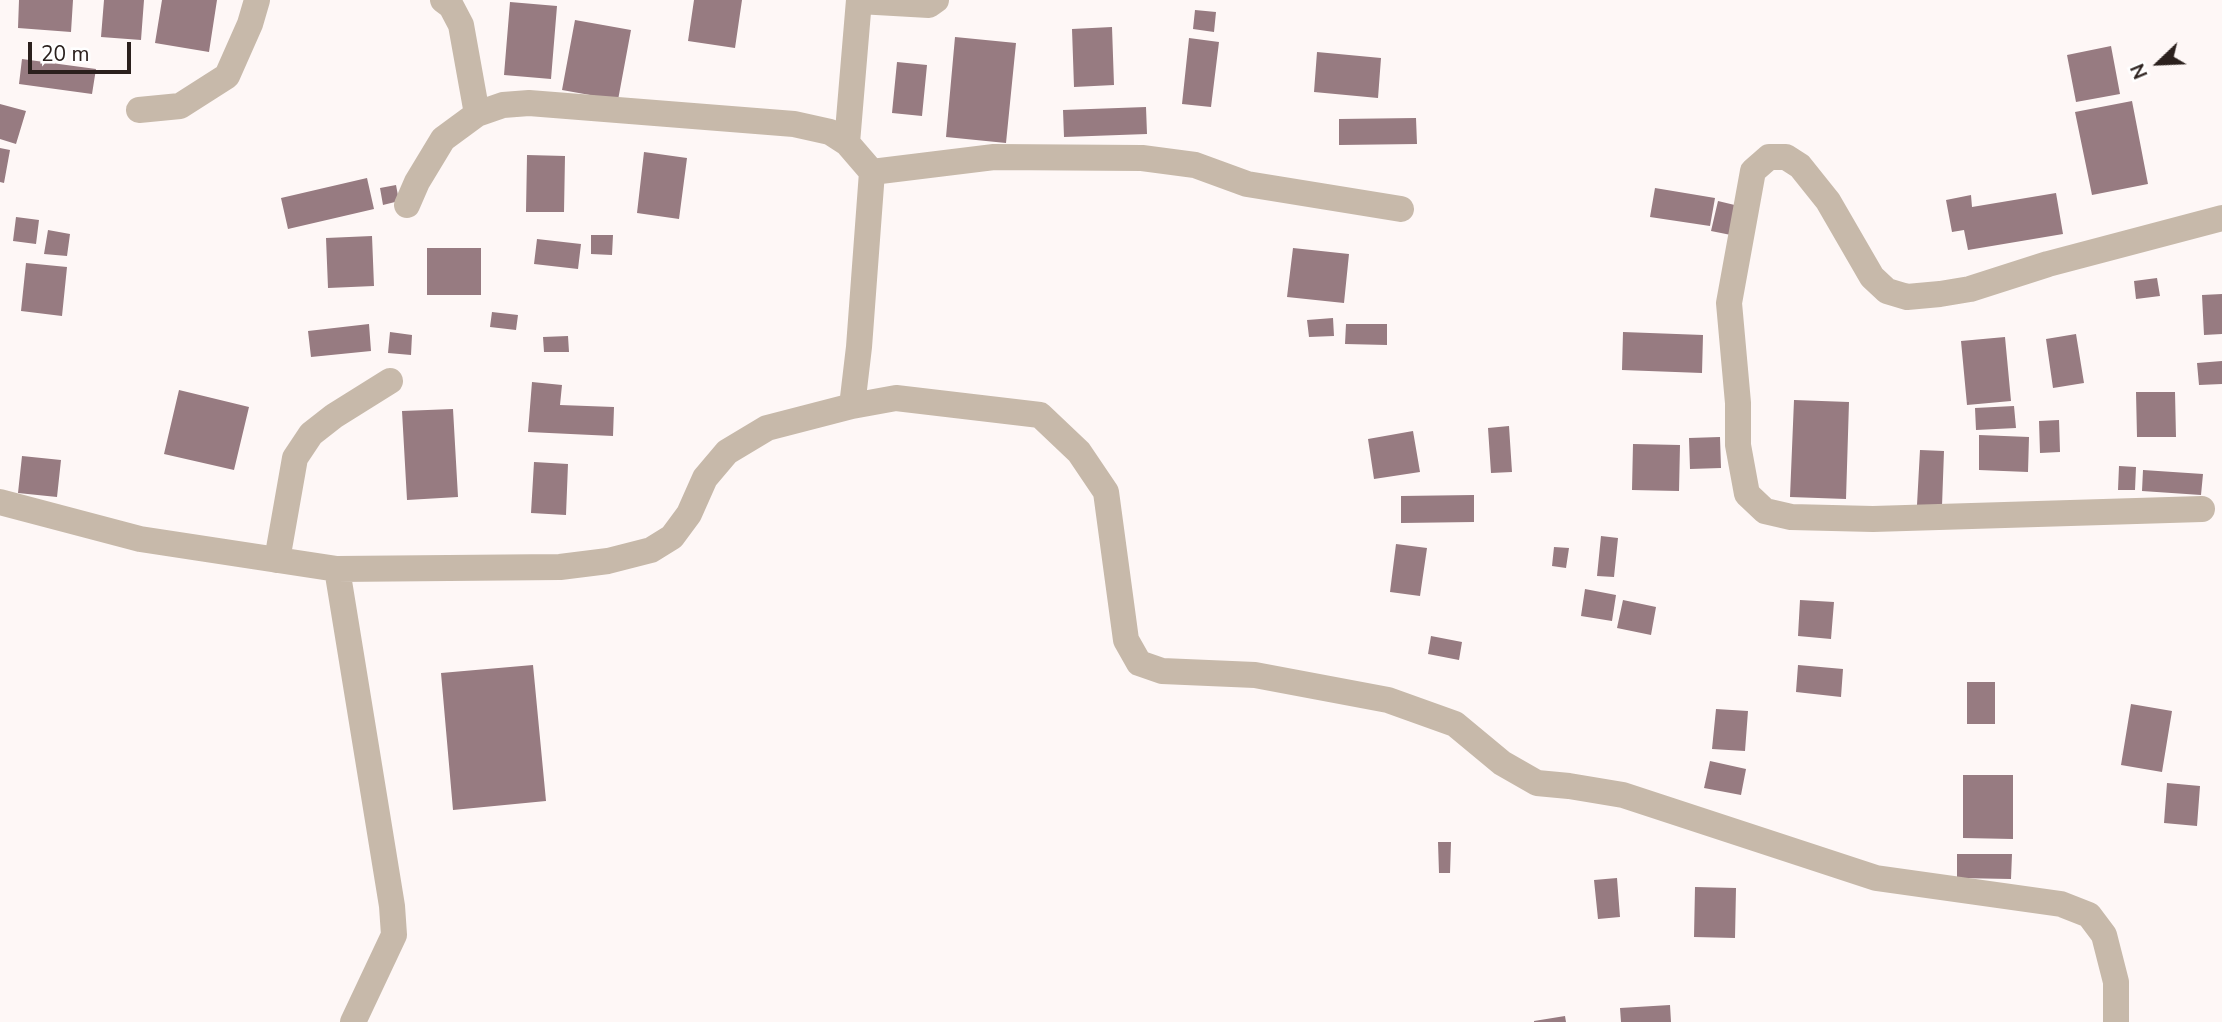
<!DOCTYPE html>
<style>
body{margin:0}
#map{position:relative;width:2222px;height:1022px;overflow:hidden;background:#fef7f6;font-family:"Nunito Sans",sans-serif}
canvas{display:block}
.north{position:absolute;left:2124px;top:28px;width:70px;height:70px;-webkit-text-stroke:5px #fff;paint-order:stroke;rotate:247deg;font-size:19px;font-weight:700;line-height:28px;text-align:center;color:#2b201d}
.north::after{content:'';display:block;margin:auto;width:24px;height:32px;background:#2b201d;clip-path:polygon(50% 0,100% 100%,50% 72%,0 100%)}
.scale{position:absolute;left:28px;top:42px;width:103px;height:32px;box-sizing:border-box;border:4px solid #2b201d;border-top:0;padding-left:9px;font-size:21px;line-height:24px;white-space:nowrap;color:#2b201d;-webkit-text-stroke:5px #fff;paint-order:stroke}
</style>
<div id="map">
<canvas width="2222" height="1022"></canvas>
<div class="north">N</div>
<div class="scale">20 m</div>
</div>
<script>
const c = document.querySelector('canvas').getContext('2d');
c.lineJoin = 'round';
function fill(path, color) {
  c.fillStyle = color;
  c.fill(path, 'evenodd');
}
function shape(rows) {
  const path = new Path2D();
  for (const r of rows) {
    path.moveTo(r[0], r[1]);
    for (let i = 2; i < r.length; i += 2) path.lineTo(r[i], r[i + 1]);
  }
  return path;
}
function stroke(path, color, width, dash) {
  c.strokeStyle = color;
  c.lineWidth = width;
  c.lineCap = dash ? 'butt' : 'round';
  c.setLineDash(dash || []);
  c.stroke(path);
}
fill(shape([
 [19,0,73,0,71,32,18,28],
 [104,0,144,0,141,40,101,37],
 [162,0,217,0,209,52,155,43],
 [694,0,742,0,735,48,688,41],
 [510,2,557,6,551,79,504,75],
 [1195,10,1216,12,1214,32,1193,29],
 [575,20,631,30,618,100,562,90],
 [1112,27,1114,85,1074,87,1072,29],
 [955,37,1016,43,1006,143,946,137],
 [1189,38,1219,42,1211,107,1182,104],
 [2111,46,2120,94,2076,102,2067,55],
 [1317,52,1381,58,1378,98,1314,92],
 [22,59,96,69,92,94,19,84],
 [897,62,927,65,922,116,892,113],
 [2132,101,2148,184,2092,195,2075,112],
 [0,104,26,111,16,144,0,139],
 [1146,107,1147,134,1064,137,1063,110],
 [1416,118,1417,144,1339,145,1339,119],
 [0,148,10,150,4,183,0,182],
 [644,152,687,158,679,219,637,213],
 [527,155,565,156,564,212,526,212],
 [367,178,374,209,288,229,281,198],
 [396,185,399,201,383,205,380,188],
 [1655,188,1715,198,1710,226,1650,217],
 [2056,193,2063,234,1968,250,1964,230,1952,232,1946,200,1971,195,1972,207],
 [1718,201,1743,207,1736,236,1711,231],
 [16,217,39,220,36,244,13,241],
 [48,230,70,234,67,256,44,254],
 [591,235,613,235,612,255,591,254],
 [372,236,374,286,328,288,326,238],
 [537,239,581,244,578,269,534,264],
 [427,248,481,248,481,295,427,295],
 [1293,248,1349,254,1344,303,1287,297],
 [26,263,67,267,62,316,21,311],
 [2157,278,2160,296,2136,299,2134,281],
 [2222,294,2222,334,2204,335,2202,295],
 [492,312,518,315,516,330,490,327],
 [1333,318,1334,336,1309,337,1307,320],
 [369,324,371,351,311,357,308,331],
 [1346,324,1387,324,1387,345,1345,344],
 [390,332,412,335,411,355,388,353],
 [1623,332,1703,335,1702,373,1622,370],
 [2076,334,2084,383,2053,388,2046,339],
 [568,336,569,352,544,352,543,337],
 [2005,337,2011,401,1967,405,1961,341],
 [2222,361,2222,384,2199,385,2197,363],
 [532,382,562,385,560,405,614,407,613,436,528,432],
 [179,390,249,407,234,470,164,454],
 [2136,392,2175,392,2176,437,2137,437],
 [1794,400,1849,402,1846,499,1790,497],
 [2014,406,2016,428,1976,430,1975,408],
 [453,409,458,497,407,500,402,411],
 [2059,420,2060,452,2040,453,2039,421],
 [1509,426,1512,472,1491,473,1488,428],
 [1413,431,1420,472,1374,479,1368,439],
 [1979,435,2029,437,2028,472,1979,470],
 [1720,437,1721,468,1690,469,1689,438],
 [1633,444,1680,445,1679,491,1632,490],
 [1920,450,1944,451,1942,506,1917,505],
 [22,456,61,460,57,497,18,493],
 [534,462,568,464,566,515,531,513],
 [2119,466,2136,467,2135,490,2118,490],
 [2143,470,2203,474,2201,495,2142,491],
 [1474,495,1474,522,1401,523,1401,496],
 [1601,536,1618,538,1614,577,1597,576],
 [1396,544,1427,548,1420,596,1390,592],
 [1554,547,1569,548,1566,568,1552,566],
 [1585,589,1616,595,1612,621,1581,616],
 [1623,600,1656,607,1651,635,1617,628],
 [1800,600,1834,602,1831,639,1798,636],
 [1431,636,1462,642,1459,660,1428,654],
 [533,665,546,801,453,810,441,673],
 [1798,665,1843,669,1841,697,1796,692],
 [1967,682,1995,682,1995,724,1967,724],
 [2131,704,2172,711,2162,772,2121,765],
 [1716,709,1748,711,1745,751,1712,749],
 [1710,761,1746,769,1741,795,1704,788],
 [1963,775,2013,775,2013,839,1963,838],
 [2167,783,2200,786,2197,826,2164,823],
 [1438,842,1451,842,1450,873,1439,873],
 [1957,854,2012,854,2011,879,1957,878],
 [1617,878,1620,917,1598,919,1594,880],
 [1695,887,1736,888,1735,938,1694,937],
 [1670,1005,1671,1022,1621,1022,1620,1008],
 [1565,1016,1566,1022,1534,1022,1534,1021]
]), '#977b81');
stroke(shape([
 [443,0,451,6,461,25,477,114],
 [859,1,929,5,936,0],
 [139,110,180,106,227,76,250,24,257,0],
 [847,143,859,0],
 [407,205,417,182,443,139,477,114,503,105,529,103,794,124,830,132,847,143,872,172],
 [852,406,859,347,872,172,994,157,1142,158,1195,165,1247,184,1401,209],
 [0,502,140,539,337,569],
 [2202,509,1873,519,1791,517,1765,511,1747,494,1738,445,1738,403,1729,303,1753,171,1769,157,1786,157,1800,166,1828,201,1872,277,1887,291,1907,297,1940,294,1970,289,2048,264,2222,218],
 [277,560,295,458,311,434,334,416,390,381],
 [353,1022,394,935,392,906,337,569,560,567,608,561,651,550,672,537,689,514,705,478,727,452,767,428,852,406,896,398,1040,415,1079,452,1106,492,1126,640,1139,663,1162,671,1255,675,1388,700,1455,724,1502,763,1537,783,1569,786,1623,795,1876,878,2061,904,2089,915,2104,935,2116,982,2116,1022]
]), '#c7b9aa', 26);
</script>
